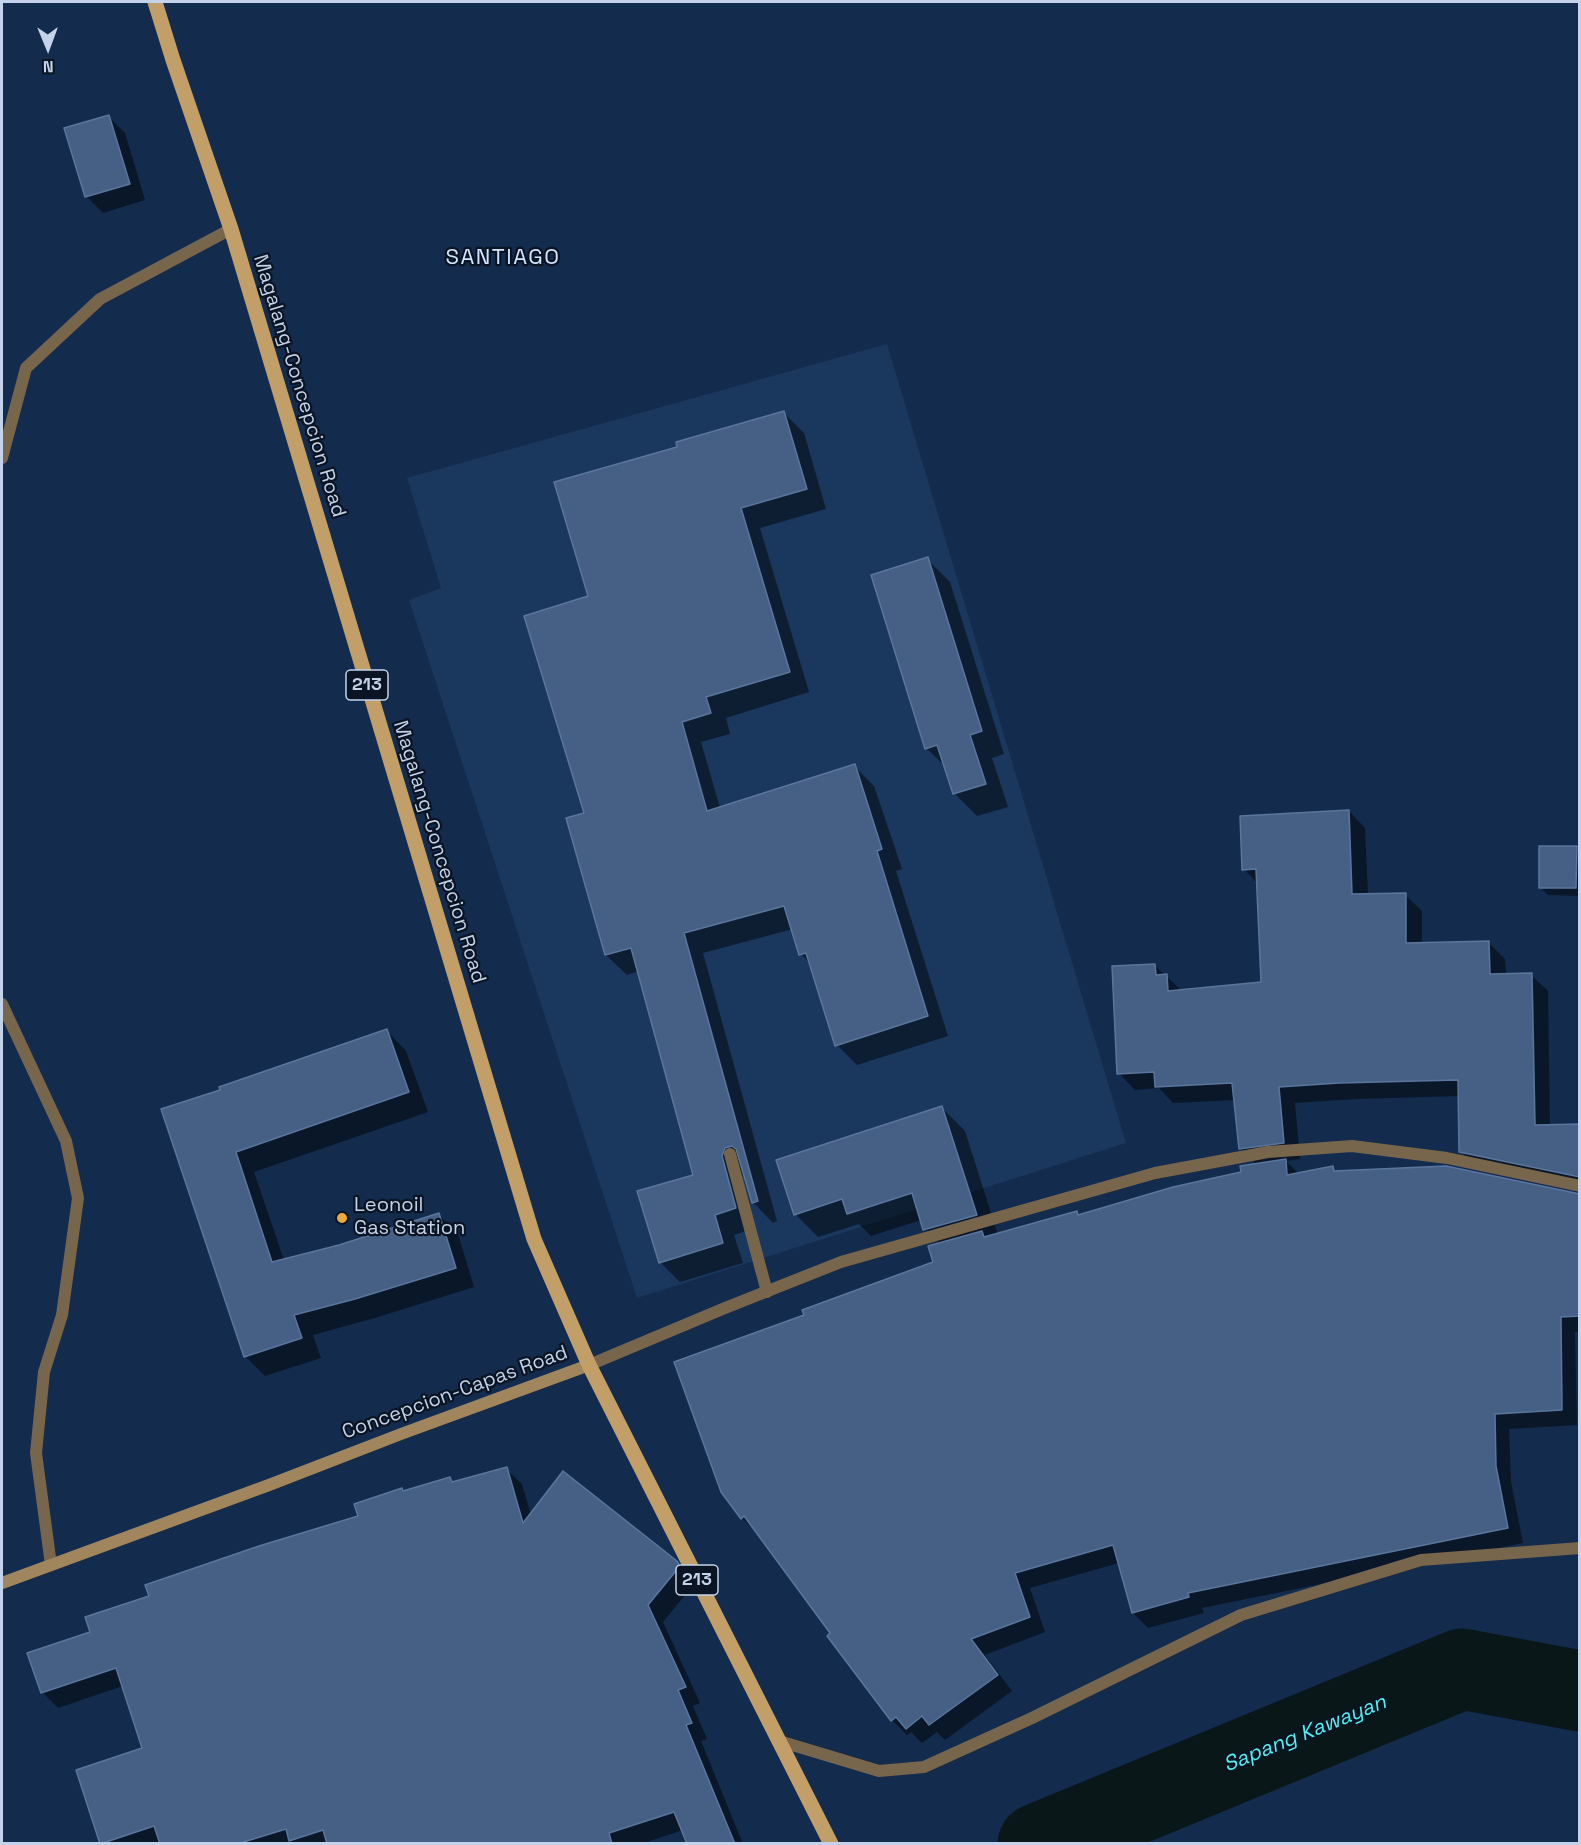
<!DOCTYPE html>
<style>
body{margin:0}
#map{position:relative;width:1581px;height:1845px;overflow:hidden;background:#132b4d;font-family:"Space Grotesk",sans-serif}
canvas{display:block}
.frame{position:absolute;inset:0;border:3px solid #c4d3e9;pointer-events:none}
.north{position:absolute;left:18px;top:18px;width:60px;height:60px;-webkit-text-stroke:4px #0a1423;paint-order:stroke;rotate:179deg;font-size:16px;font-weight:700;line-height:24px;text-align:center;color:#c4d3e9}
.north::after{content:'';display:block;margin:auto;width:21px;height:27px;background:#c4d3e9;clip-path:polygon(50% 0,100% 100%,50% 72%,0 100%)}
</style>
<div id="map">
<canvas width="1581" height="1845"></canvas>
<div class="frame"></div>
<div class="north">N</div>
</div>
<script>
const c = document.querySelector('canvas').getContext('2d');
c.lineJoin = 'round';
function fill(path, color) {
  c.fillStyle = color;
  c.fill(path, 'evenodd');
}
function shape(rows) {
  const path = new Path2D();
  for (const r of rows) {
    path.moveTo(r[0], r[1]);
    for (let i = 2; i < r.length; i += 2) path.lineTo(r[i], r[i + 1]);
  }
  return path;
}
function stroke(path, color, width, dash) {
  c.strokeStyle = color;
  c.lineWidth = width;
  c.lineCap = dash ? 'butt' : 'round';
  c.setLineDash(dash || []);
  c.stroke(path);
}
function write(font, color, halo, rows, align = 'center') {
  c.font = font + ' "Space Grotesk",sans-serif';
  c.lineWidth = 4.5;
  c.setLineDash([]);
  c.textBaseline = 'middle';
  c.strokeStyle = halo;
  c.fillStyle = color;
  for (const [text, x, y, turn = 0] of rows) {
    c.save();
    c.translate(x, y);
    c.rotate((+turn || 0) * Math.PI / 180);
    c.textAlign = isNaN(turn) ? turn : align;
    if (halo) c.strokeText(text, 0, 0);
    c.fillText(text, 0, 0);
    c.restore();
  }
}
fill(shape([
 [887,344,1126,1143,637,1298,409,600,441,588,407,478]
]), '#1a375e');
fill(shape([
 [108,116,125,133,145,200,103,213,86,196],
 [784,413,804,433,826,509,760,528,809,692,726,718,730,734,701,742,720,808,854,766,874,786,902,869,896,871,948,1036,857,1065,837,1045,812,965,801,954,793,929,703,953,777,1221,773,1223,753,1202,744,1170,742,1177,755,1228,734,1235,743,1263,680,1282,660,1262,695,1176,639,971,627,975,606,955,568,819,586,814,589,597,679,448],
 [927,559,950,582,1004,754,992,758,1008,807,977,816,954,793,946,767,926,748],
 [1349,811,1365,828,1368,895,1405,895,1422,911,1422,944,1488,942,1505,959,1506,975,1531,975,1548,991,1550,1126,1580,1126,1580,1190,1477,1168,1461,1151,1460,1096,1356,1099,1295,1103,1300,1159,1286,1161,1299,1174,1332,1167,1337,1172,1580,1195,1580,1332,1575,1332,1577,1425,1509,1429,1511,1482,1523,1543,1202,1608,1204,1613,1148,1628,1133,1613,1119,1563,1030,1588,1045,1632,985,1655,1012,1691,945,1740,937,1732,922,1743,911,1732,907,1735,892,1720,832,1634,757,1533,742,1518,806,1316,935,1263,940,1244,925,1229,921,1220,871,1236,859,1224,818,1237,795,1214,942,1108,965,1131,998,1235,1077,1212,1080,1216,1243,1173,1256,1164,1240,1148,1236,1100,1173,1103,1159,1088,1135,1090,1119,1073,1154,965,1182,991,1262,983,1258,884,1244,869],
 [1576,847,1580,851,1580,896,1548,895,1540,887],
 [387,1031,406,1051,428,1112,254,1172,284,1260,339,1246,439,1215,458,1234,474,1287,375,1318,313,1335,321,1358,265,1376,245,1356,163,1110],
 [506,1469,522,1484,531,1515,676,1562,692,1578,695,1583,663,1622,700,1703,693,1706,707,1739,701,1741,743,1844,689,1844,683,1830,641,1844,102,1844,78,1771,144,1749,123,1686,58,1708,42,1692,92,1633,150,1597,359,1517,404,1492,450,1479,454,1483]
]), '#0007');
stroke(shape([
 [1038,1844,1462,1669,1580,1691]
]), '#0a1718', 81);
const building = shape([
 [109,115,130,184,85,197,64,128,109,115],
 [784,411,807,489,741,508,790,672,706,697,711,713,682,722,707,811,855,764,882,849,877,851,928,1016,835,1046,806,953,799,955,784,906,684,933,758,1201,752,1203,736,1149,732,1146,725,1148,722,1156,736,1208,715,1215,723,1243,659,1263,637,1191,693,1175,631,948,605,955,566,818,584,813,524,616,588,596,554,482,677,447,676,442,784,411],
 [928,557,982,731,970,735,986,784,953,794,937,745,925,749,871,575,928,557],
 [1349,810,1352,894,1406,893,1406,943,1489,941,1490,974,1532,973,1535,1125,1580,1124,1580,1177,1459,1152,1458,1080,1339,1083,1279,1087,1284,1143,1239,1149,1232,1083,1155,1087,1154,1072,1117,1074,1112,966,1155,964,1156,975,1167,974,1168,991,1261,982,1256,869,1242,870,1240,816,1349,810],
 [1539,846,1577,846,1576,888,1539,888,1539,846],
 [387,1029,409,1092,236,1152,272,1262,339,1245,439,1213,456,1268,355,1299,294,1315,302,1338,244,1357,161,1109,220,1090,219,1087,387,1029],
 [942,1106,977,1215,923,1230,912,1193,847,1214,842,1199,794,1215,776,1160,942,1106],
 [1286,1159,1287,1175,1333,1166,1334,1171,1446,1166,1580,1194,1580,1316,1561,1317,1562,1410,1495,1414,1496,1466,1508,1528,1188,1593,1189,1597,1132,1613,1113,1545,1015,1573,1030,1617,971,1639,998,1675,929,1725,922,1716,906,1729,896,1717,891,1721,827,1636,830,1633,744,1516,741,1519,721,1492,674,1362,804,1315,802,1310,933,1262,928,1246,982,1231,984,1237,1077,1211,1078,1215,1173,1187,1241,1172,1240,1166,1286,1159],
 [507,1467,523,1523,563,1471,677,1561,680,1566,648,1605,686,1687,678,1690,692,1723,686,1725,735,1844,687,1844,674,1812,609,1833,612,1844,327,1844,323,1830,289,1841,286,1829,237,1844,160,1844,154,1826,100,1844,76,1770,142,1748,116,1668,41,1693,27,1653,90,1632,85,1617,149,1596,145,1585,259,1546,358,1516,354,1504,402,1488,403,1491,450,1477,452,1482,507,1467]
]);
fill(building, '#456084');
stroke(building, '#5a769c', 1.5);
stroke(shape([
 [2,458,26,368,100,299,231,229],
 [2,1004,66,1141,78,1198,62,1315,44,1372,36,1453,51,1565],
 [730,1154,767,1292]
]), '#77654c', 12);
stroke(shape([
 [589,1365,725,1308,841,1262,1155,1173,1268,1152,1352,1146,1447,1158,1580,1186],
 [779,1741,879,1771,924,1767,1032,1718,1241,1615,1421,1560,1580,1548]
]), '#77654c', 12);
stroke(shape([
 [2,1583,269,1485,401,1434,589,1365]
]), '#a1855d', 12);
stroke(shape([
 [155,2,173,60,231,229,534,1239,589,1365,831,1844]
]), '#c29e69', 15);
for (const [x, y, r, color] of [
 [342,1218,6,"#ebaa39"]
]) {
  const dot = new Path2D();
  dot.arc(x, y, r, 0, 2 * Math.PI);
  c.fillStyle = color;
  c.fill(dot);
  stroke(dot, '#0a1423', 2);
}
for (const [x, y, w] of [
 [367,685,42],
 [697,1580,42]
]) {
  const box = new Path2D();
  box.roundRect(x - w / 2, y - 15, w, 30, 4.5);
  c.fillStyle = '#0a1423';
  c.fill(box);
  stroke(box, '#c4d3e9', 1.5);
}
write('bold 18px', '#c4d3e9', null, [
 ["213",367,685],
 ["213",697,1580]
]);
write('20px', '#c4d3e9', '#0a1423', [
 ["Magalang-Concepcion Road",299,386,73],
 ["Magalang-Concepcion Road",439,852,73],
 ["Concepcion-Capas Road",455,1393,-20]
]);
write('20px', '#c4d3e9', '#0a1423', [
 ["Leonoil",354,1206],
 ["Gas Station",354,1229]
], 'left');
write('italic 21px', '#58eff2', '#0a1423', [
 ["Sapang Kawayan",1305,1734,-22]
]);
c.letterSpacing = '1.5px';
write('22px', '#d2e5ff', '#0a1423', [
 ["SANTIAGO",503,258]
]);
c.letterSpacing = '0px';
</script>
